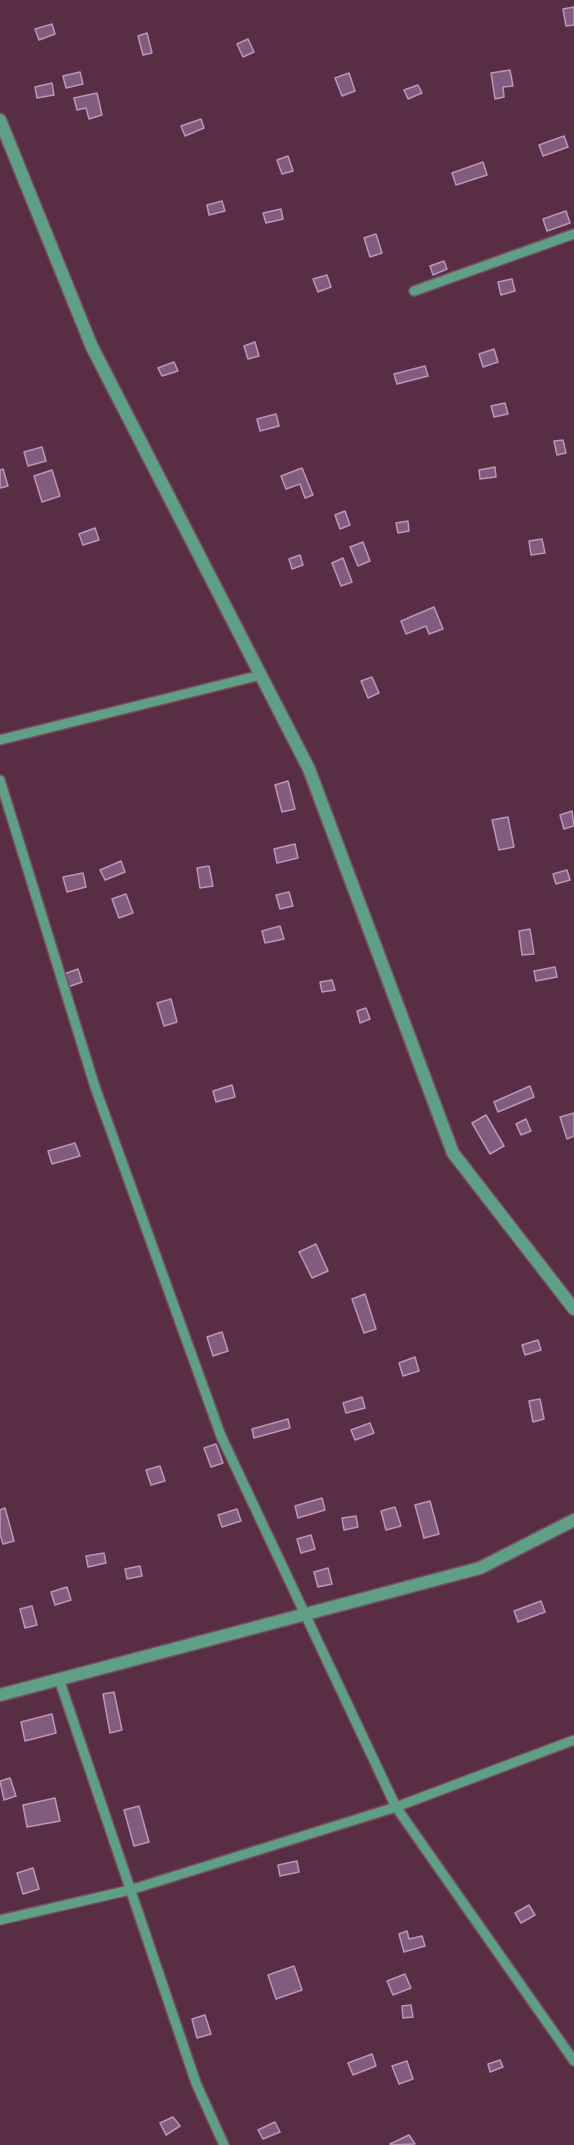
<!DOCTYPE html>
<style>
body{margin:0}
canvas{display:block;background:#592e44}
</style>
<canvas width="574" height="2145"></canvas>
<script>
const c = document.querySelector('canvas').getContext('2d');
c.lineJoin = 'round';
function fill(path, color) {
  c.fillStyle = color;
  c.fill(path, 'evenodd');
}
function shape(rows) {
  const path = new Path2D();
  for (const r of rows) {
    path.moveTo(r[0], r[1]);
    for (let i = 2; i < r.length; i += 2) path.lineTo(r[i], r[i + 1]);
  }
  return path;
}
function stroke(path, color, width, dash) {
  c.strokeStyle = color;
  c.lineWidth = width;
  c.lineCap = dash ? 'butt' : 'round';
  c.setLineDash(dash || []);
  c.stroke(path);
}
const building = shape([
 [574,7,574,25,566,26,563,9,574,7],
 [52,24,55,34,39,40,35,29,52,24],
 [147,33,152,53,143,55,138,36,147,33],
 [248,39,254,52,243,57,237,44,248,39],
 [510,70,513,86,503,87,504,97,495,99,491,73,510,70],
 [80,72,83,84,66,88,63,76,80,72],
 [349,73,355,91,342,96,335,78,349,73],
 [52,83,54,95,37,98,35,87,52,83],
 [418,85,422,93,408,99,404,90,418,85],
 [97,93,102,115,89,119,86,108,77,110,74,98,97,93],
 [201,119,204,128,185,136,181,126,201,119],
 [564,136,568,147,543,156,539,145,564,136],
 [288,156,293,171,282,174,277,160,288,156],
 [483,162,487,175,456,185,452,173,483,162],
 [222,201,225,211,209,215,207,205,222,201],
 [281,209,283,219,266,223,263,213,281,209],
 [566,211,570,223,547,231,543,219,566,211],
 [376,234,382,253,370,257,364,238,376,234],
 [444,261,447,269,433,275,430,266,444,261],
 [327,275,331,287,318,292,313,279,327,275],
 [512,279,515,291,501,295,498,282,512,279],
 [255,342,259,356,248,359,244,346,255,342],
 [494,349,498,362,483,367,479,354,494,349],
 [174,362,178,371,162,376,158,368,174,362],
 [425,366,428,376,397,384,394,374,425,366],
 [505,403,508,414,494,417,491,406,505,403],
 [276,414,279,426,260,431,257,419,276,414],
 [563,440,566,453,557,455,554,441,563,440],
 [42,447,46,461,28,466,24,452,42,447],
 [495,467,496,477,480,479,479,470,495,467],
 [302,468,313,495,305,498,300,484,286,489,281,476,302,468],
 [3,469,8,486,0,488,0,470,3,469],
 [52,470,60,496,42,502,34,476,52,470],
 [345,511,350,525,340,529,335,515,345,511],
 [408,521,409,531,398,533,396,523,408,521],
 [95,528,99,540,83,545,79,534,95,528],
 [542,539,545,553,531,555,529,541,542,539],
 [363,542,370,561,358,566,350,547,363,542],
 [300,555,303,565,292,569,289,559,300,555],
 [343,558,352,582,341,586,332,563,343,558],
 [434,607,443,629,429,634,426,626,406,634,401,621,434,607],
 [372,677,379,693,368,698,361,681,372,677],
 [288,781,295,809,282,812,275,785,288,781],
 [572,811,574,826,564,829,560,815,572,811],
 [508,817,514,847,499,850,492,820,508,817],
 [295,844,298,858,277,863,274,849,295,844],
 [121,861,125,872,105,880,100,870,121,861],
 [209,866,213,886,200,888,197,868,209,866],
 [567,870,570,880,556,884,553,874,567,870],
 [83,873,86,887,67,892,63,877,83,873],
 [289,892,293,906,280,909,276,895,289,892],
 [126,894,133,913,119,918,112,899,126,894],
 [280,926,284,939,265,943,262,931,280,926],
 [530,929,534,954,522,955,519,931,530,929],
 [555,967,557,977,536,981,534,971,555,967],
 [78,969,82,982,68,987,64,974,78,969],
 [332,980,335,990,322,992,320,982,332,980],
 [171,999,177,1022,164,1026,157,1003,171,999],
 [366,1008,370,1019,360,1023,357,1011,366,1008],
 [232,1085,235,1097,216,1102,213,1091,232,1085],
 [530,1086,534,1097,498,1112,494,1102,530,1086],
 [574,1113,574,1136,567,1139,560,1117,574,1113],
 [486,1115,504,1146,490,1154,472,1123,486,1115],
 [526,1119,531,1131,521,1135,516,1124,526,1119],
 [75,1143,80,1156,52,1164,48,1151,75,1143],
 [316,1244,328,1271,312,1278,299,1252,316,1244],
 [365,1294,376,1329,364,1333,352,1299,365,1294],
 [222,1332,228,1351,213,1356,207,1337,222,1332],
 [538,1340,541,1350,525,1355,522,1345,538,1340],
 [415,1357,419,1371,403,1376,399,1363,415,1357],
 [362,1397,365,1408,346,1413,343,1403,362,1397],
 [540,1399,544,1419,533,1422,529,1401,540,1399],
 [288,1419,290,1428,254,1438,252,1429,288,1419],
 [370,1423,374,1433,355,1440,351,1430,370,1423],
 [216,1444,223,1463,211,1467,204,1448,216,1444],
 [160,1466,165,1481,151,1485,146,1470,160,1466],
 [322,1498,325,1510,298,1518,295,1506,322,1498],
 [430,1501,439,1534,424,1538,415,1505,430,1501],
 [395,1507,401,1526,386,1530,381,1511,395,1507],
 [5,1508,14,1541,3,1544,0,1534,0,1510,5,1508],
 [237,1509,241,1521,222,1527,218,1515,237,1509],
 [356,1516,358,1527,344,1530,342,1518,356,1516],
 [311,1535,315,1549,301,1553,297,1539,311,1535],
 [104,1553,106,1563,88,1567,86,1556,104,1553],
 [140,1566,142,1576,127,1579,125,1569,140,1566],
 [328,1568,332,1584,318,1587,314,1572,328,1568],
 [67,1587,71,1600,55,1605,51,1592,67,1587],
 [541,1601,545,1612,518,1622,514,1611,541,1601],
 [32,1606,37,1625,25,1628,20,1609,32,1606],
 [114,1692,122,1730,110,1733,103,1694,114,1692],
 [52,1714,56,1733,25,1741,21,1722,52,1714],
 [10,1778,16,1796,4,1800,0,1781,10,1778],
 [55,1798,60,1821,27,1827,23,1805,55,1798],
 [139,1806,149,1842,134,1846,124,1810,139,1806],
 [297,1861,299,1872,280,1876,278,1865,297,1861],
 [33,1868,39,1889,23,1894,17,1873,33,1868],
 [529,1905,535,1915,521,1923,515,1913,529,1905],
 [407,1931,409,1939,422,1936,425,1946,404,1952,399,1934,407,1931],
 [294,1966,302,1990,276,1999,268,1975,294,1966],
 [405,1974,411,1988,393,1995,387,1981,405,1974],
 [411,2005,413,2017,403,2018,402,2006,411,2005],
 [205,2015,211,2034,197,2038,192,2019,205,2015],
 [372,2054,376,2066,353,2075,348,2063,372,2054],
 [500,2060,503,2067,490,2072,488,2064,500,2060],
 [407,2061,413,2079,399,2084,392,2066,407,2061],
 [173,2117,180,2126,166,2135,160,2123,173,2117],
 [275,2122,280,2132,263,2139,258,2130,275,2122],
 [409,2135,415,2144,391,2145,390,2144,409,2135]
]);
fill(building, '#825c7f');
stroke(building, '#bd95ba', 1.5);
const service = shape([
 [414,291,574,234],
 [0,740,261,675],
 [0,780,95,1087,221,1436,396,1807,574,2061],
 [59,1679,196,2083,224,2145],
 [0,1920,130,1890,396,1807,574,1740]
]);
const minor = shape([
 [0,120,92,347,309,769,453,1153,574,1309],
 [0,1695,480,1568,574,1520]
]);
stroke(service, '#764f63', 12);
stroke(minor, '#764f63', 15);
stroke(service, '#5f9e87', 9);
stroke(minor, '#5f9e87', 12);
</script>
